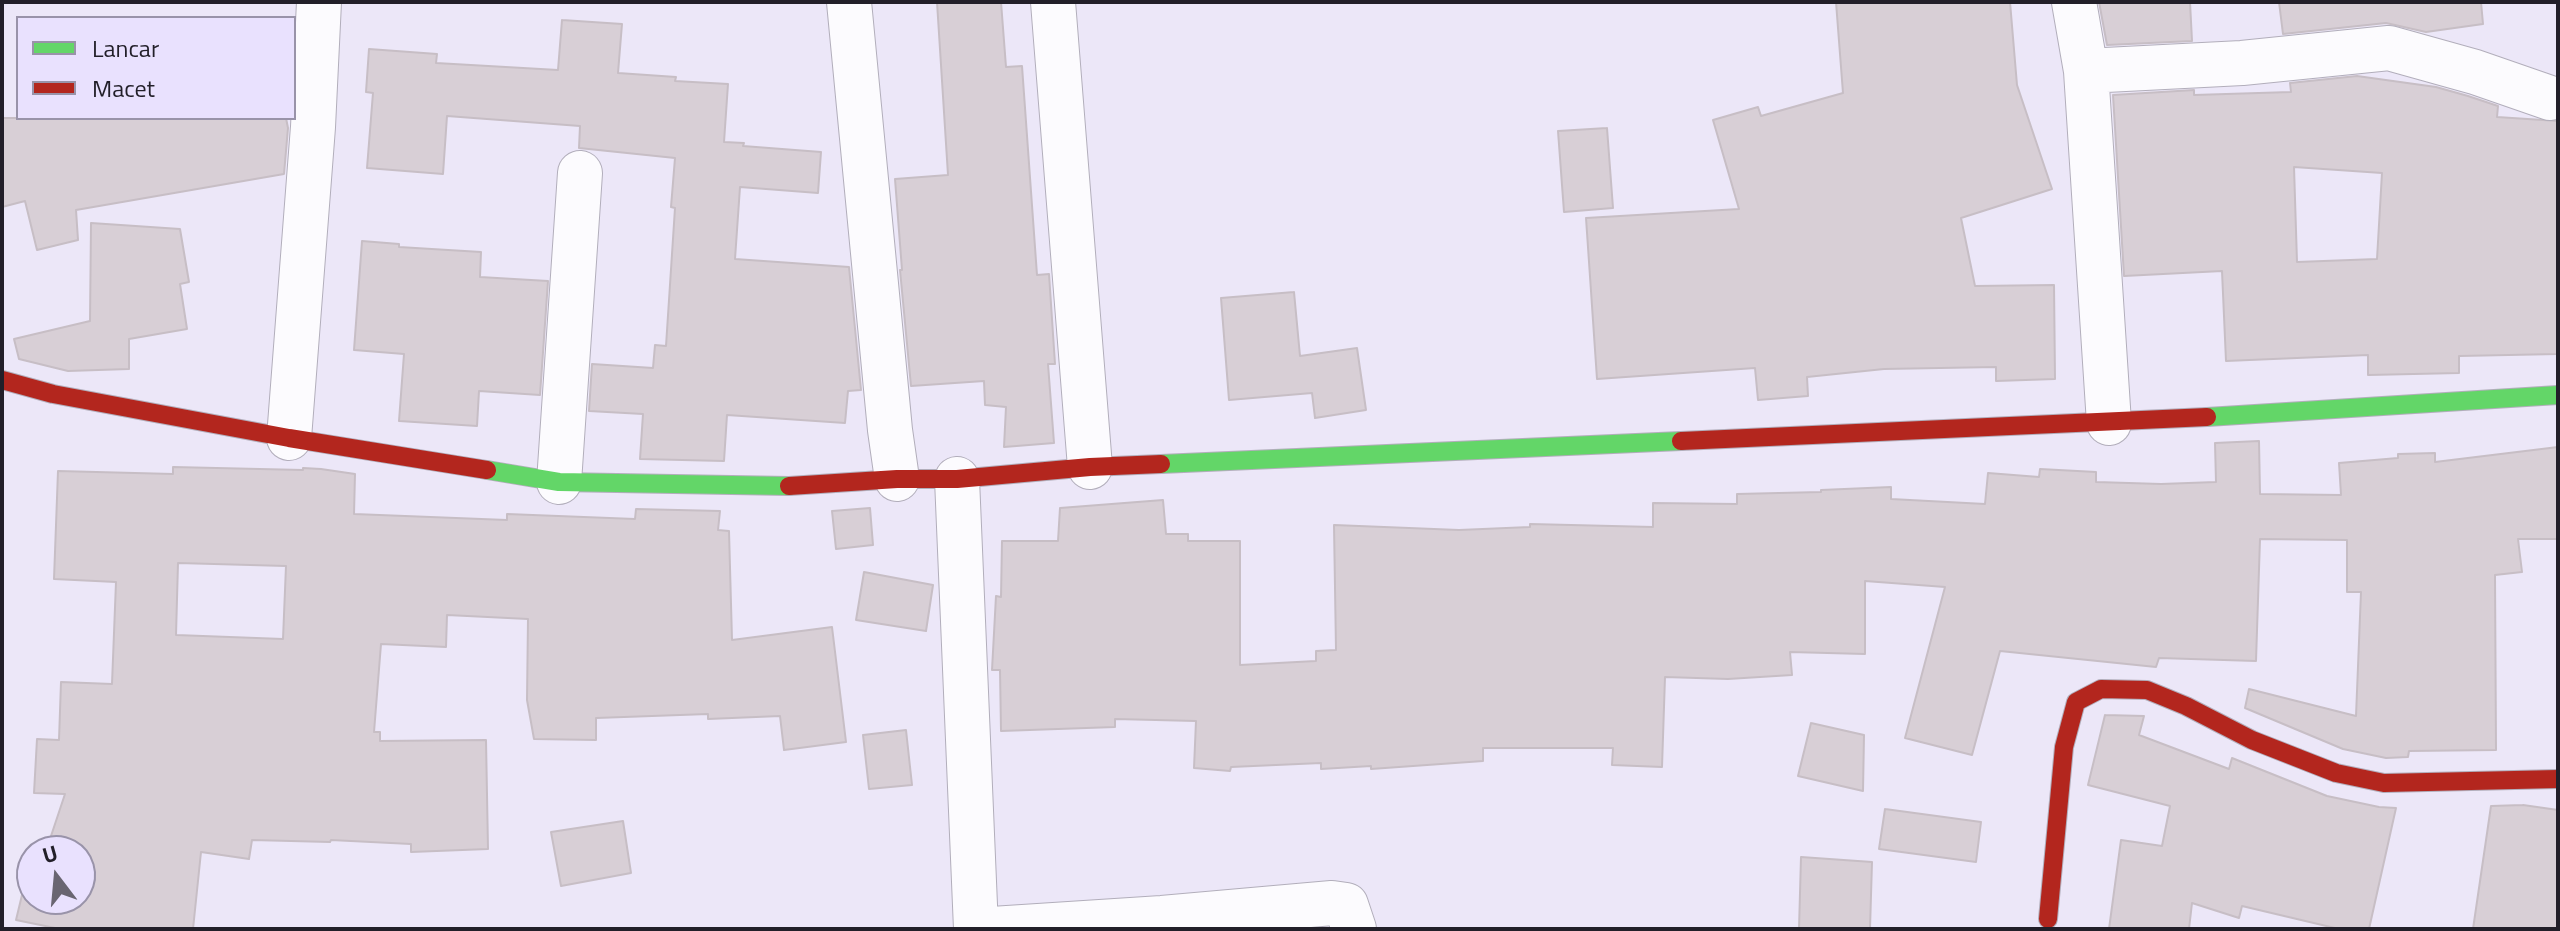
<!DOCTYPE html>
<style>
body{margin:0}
#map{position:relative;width:2560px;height:931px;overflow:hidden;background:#ece7f8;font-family:"Titillium Web",sans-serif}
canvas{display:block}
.frame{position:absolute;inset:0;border:4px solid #221f29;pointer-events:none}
.legend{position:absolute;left:16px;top:16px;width:280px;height:104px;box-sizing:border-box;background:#e9e1fe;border:2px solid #9993a9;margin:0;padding:10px 14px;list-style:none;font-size:24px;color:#221f29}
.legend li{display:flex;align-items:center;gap:16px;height:40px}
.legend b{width:40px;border:2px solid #9993a9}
.north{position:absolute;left:16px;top:835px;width:80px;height:80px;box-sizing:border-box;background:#e9e1fe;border:2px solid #9993a9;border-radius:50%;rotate:344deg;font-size:22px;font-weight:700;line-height:32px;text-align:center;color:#221f29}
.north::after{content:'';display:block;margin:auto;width:28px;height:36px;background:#696571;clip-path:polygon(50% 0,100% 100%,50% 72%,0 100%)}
</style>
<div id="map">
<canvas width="2560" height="931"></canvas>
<div class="frame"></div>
<ul class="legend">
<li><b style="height:10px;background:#63d668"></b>Lancar</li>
<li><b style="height:10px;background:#b3261e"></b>Macet</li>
</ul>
<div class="north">U</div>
</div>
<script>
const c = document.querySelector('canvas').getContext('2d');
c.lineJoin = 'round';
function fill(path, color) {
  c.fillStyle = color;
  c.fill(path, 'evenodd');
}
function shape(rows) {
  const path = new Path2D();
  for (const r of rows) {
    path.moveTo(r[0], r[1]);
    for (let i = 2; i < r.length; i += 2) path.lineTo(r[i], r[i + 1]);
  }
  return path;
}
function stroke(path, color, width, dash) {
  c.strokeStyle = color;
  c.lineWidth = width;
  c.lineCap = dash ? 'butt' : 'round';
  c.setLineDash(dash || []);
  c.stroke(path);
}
const building = shape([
 [937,2,1001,2,1006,67,1022,66,1037,275,1049,274,1055,364,1048,364,1054,443,1004,447,1006,407,985,405,984,381,911,386,900,270,902,270,895,179,948,175,937,2],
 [1836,2,2010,2,2017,85,2052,189,1961,218,1975,286,2054,285,2055,379,1996,381,1996,367,1884,369,1807,377,1808,396,1758,400,1755,368,1597,379,1586,218,1739,209,1713,120,1758,107,1761,116,1843,93,1836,2],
 [2099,2,2190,2,2192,41,2107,45,2099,2],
 [2279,2,2481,2,2483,24,2426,32,2386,23,2283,34,2279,2],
 [562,20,622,24,618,73,676,77,675,81,728,84,724,142,744,143,743,146,821,152,818,193,740,187,735,259,849,267,861,390,848,391,845,423,727,415,724,461,640,459,643,414,589,411,592,364,653,368,655,345,666,346,675,208,671,207,675,158,579,148,580,126,447,116,443,174,367,168,373,93,366,92,369,49,437,54,436,63,558,70,562,20],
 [2357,76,2436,87,2468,96,2498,106,2497,117,2558,121,2558,354,2459,356,2459,373,2368,375,2368,355,2226,361,2222,271,2124,276,2113,95,2194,90,2194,95,2291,92,2290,83,2357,76],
 [2294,167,2382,173,2377,259,2297,262,2294,167],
 [2,118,286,118,288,128,284,174,76,210,78,240,37,250,25,201,2,207,2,118],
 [1607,128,1613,208,1564,212,1558,131,1607,128],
 [91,223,180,229,189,282,180,284,187,329,129,339,129,369,68,371,19,359,14,339,90,321,91,223],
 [362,241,399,244,399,247,481,252,480,277,548,281,540,395,479,391,477,426,399,421,404,354,354,350,362,241],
 [1294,292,1300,356,1357,348,1366,410,1315,418,1312,393,1229,400,1221,298,1294,292],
 [2259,441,2260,494,2341,495,2339,463,2398,458,2398,454,2435,453,2435,462,2558,447,2558,539,2518,539,2522,572,2495,575,2496,750,2409,751,2408,757,2386,758,2343,749,2245,708,2249,689,2356,716,2361,592,2347,592,2347,540,2260,539,2256,661,2159,658,2156,667,2000,651,1972,755,1905,738,1945,587,1865,581,1865,654,1790,652,1792,675,1728,679,1665,677,1662,767,1612,765,1613,748,1483,748,1483,761,1371,769,1371,766,1321,769,1321,763,1231,767,1230,771,1194,768,1196,721,1115,719,1115,727,1001,731,1000,670,992,670,996,596,1001,597,1002,541,1058,541,1060,508,1163,500,1166,534,1188,534,1188,541,1240,541,1240,665,1316,661,1316,651,1336,650,1334,525,1459,530,1530,527,1530,524,1653,527,1653,503,1737,504,1737,494,1821,492,1821,490,1891,487,1891,499,1985,504,1988,473,2039,477,2040,469,2096,472,2096,482,2161,484,2216,482,2215,443,2259,441],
 [173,467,303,470,303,468,321,469,355,474,354,514,507,520,507,514,635,519,636,509,720,511,718,530,729,531,732,640,832,627,846,742,784,750,780,716,708,719,708,714,596,718,596,740,534,739,527,700,528,619,447,615,446,647,381,644,374,732,380,732,380,741,486,740,488,849,411,852,411,844,331,840,330,842,252,840,249,859,201,852,193,929,60,929,16,920,28,870,32,871,32,899,80,899,80,851,46,851,65,794,34,793,37,739,59,740,61,682,112,684,116,582,54,579,58,471,173,474,173,467],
 [178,563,286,566,283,639,176,635,178,563],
 [870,508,873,545,836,549,832,511,870,508],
 [864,572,933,585,926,631,856,620,864,572],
 [2105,715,2144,716,2139,735,2229,769,2232,758,2327,796,2379,807,2396,808,2369,929,2339,929,2242,906,2239,918,2192,903,2189,929,2109,929,2121,840,2162,846,2170,806,2088,785,2105,715],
 [1811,723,1864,735,1863,791,1798,776,1811,723],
 [906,730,912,785,869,789,863,735,906,730],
 [2523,805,2558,810,2558,929,2473,929,2491,806,2523,805],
 [1885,809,1981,822,1976,862,1879,849,1885,809],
 [623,821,631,873,561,886,551,832,623,821],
 [1801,857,1872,862,1870,929,1799,929,1801,857]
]);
fill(building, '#d8cfd6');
stroke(building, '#c7bec5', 2);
const street = shape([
 [849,2,890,430,897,479],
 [1053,2,1090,467],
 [2074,2,2086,71,2109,423],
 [2086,71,2242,63,2389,48,2475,72,2550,98],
 [289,438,313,127,319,2],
 [957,479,976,929],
 [559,482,580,173],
 [992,929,1162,918,1332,903,1346,905,1354,929]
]);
const fast = shape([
 [2207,417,2558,395],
 [1161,464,1681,441],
 [487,470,559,482,789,486]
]);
const jam = shape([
 [2,380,53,394,289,438,487,470],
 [1681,441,2207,417],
 [789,486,897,479,957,479,1090,467,1161,464],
 [2048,919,2064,747,2076,702,2101,689,2147,690,2186,706,2252,740,2336,773,2384,783,2558,779]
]);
stroke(street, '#b2aebb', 46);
stroke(fast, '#b2aebb', 20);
stroke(jam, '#b2aebb', 20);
stroke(street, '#fcfbfe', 44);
stroke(fast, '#63d668', 18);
stroke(jam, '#b3261e', 18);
</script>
